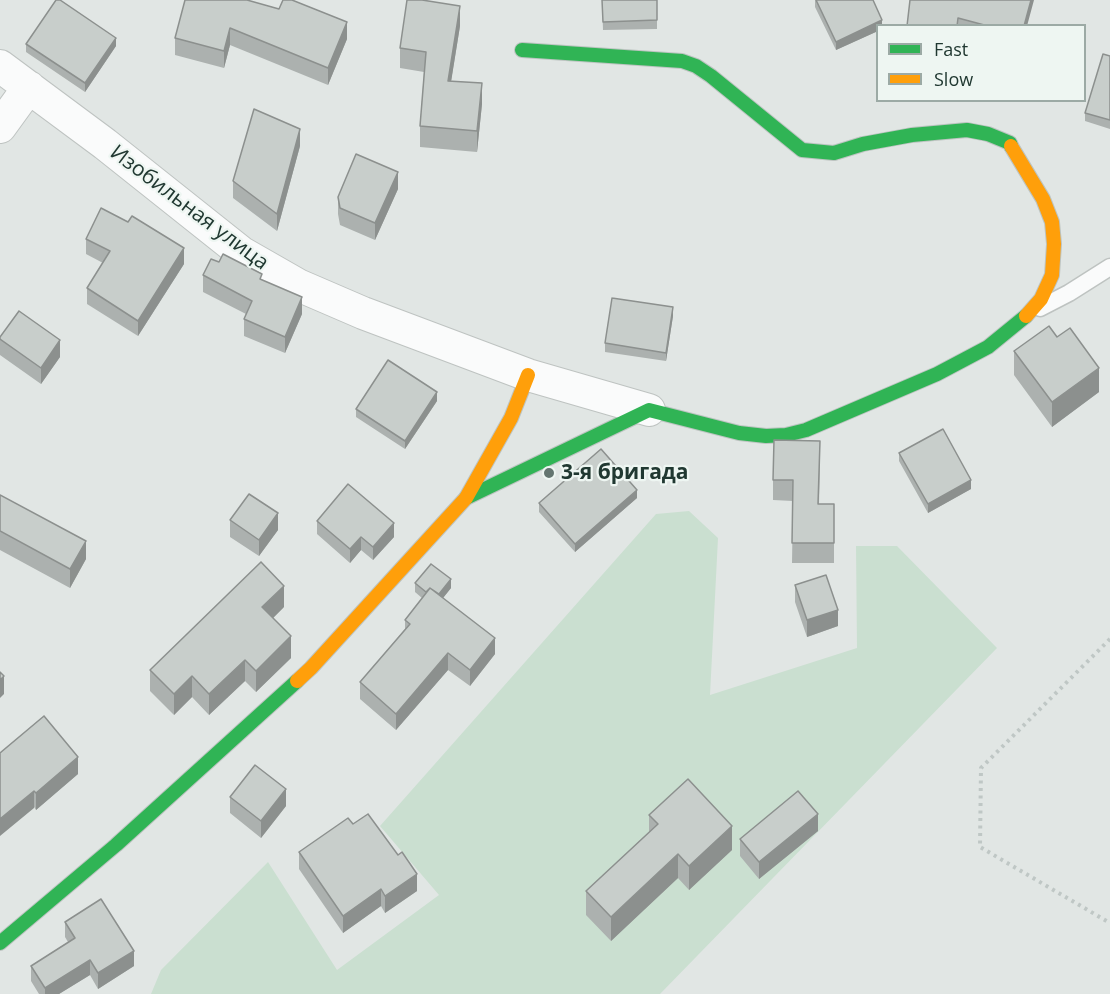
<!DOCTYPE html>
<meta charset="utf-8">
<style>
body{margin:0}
#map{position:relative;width:1110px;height:994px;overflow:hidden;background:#e1e6e4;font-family:"Open Sans",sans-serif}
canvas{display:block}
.legend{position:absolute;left:876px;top:24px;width:210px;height:78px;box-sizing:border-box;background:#eef6f2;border:2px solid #9caaa5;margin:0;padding:8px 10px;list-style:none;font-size:18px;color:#203831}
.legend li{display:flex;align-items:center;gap:12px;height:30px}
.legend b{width:30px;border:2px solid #9caaa5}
</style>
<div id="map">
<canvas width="1110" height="994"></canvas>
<ul class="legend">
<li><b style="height:8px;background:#30b455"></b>Fast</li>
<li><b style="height:8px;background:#ff9f0a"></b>Slow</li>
</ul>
</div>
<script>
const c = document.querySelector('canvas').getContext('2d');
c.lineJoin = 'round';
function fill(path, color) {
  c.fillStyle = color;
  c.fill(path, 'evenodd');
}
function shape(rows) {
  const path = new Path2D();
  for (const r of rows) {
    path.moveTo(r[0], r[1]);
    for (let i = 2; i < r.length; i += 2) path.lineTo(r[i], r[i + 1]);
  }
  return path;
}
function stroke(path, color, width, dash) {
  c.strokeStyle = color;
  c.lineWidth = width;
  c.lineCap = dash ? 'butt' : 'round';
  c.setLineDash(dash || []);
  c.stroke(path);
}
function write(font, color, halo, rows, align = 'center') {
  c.font = font + ' "Open Sans",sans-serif';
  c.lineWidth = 4.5;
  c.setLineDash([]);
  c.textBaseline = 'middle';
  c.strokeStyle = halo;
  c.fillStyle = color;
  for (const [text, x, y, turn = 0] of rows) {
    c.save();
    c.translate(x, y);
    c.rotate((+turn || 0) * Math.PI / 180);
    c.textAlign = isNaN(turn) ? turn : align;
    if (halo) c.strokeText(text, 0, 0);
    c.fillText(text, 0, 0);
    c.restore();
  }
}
fill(shape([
 [689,511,718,538,710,695,857,648,856,546,897,546,997,648,660,994,151,994,161,970,268,862,337,970,439,895,380,826,656,514]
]), '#cadfd0');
const lane = shape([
 [1040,308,1069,293,1110,267]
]);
const street = shape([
 [0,66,105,144,242,253,298,285,363,313,528,375,649,410],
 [0,127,29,87]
]);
const fast = shape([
 [522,50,682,61,696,66,711,76,802,150,834,153,863,144,912,135,967,130,988,134,1010,143,1011,146],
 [466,498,649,410,739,433,766,436,786,435,806,430,937,374,988,347,1026,316],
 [0,943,116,845,297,681]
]);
const slow = shape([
 [1011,146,1043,199,1052,222,1054,244,1052,275,1041,299,1026,316],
 [297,681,311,668,466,498,511,418,528,375]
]);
stroke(lane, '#bec3c1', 19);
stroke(street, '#bec3c1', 34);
stroke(fast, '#bdc4c1', 16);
stroke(slow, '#bdc4c1', 16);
stroke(shape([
 [1110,639,981,768,980,847,1110,923]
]), '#bfc7c5', 4, [3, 4.5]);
stroke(lane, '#fafbfb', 16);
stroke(street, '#fafbfb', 32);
stroke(fast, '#30b455', 14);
stroke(slow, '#ff9f0a', 14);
fill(shape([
 [185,0,347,39,328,85,230,45,224,68,175,55,175,38],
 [602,0,657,0,657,29,603,30],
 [815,0,873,0,882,26,878,26,878,31,836,50,815,7],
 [910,0,1027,26,907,26],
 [460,26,451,81,482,104,477,152,420,147,420,126,424,72,400,68,400,48],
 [26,44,116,46,85,92,26,52],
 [1110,56,1110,129,1085,121,1085,113],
 [300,146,277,231,233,198,233,181],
 [398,189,375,240,340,225,338,214,338,197],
 [86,239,184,264,138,336,87,304,87,288,103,263,86,254],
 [203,275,262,280,302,314,285,353,244,336,244,319,246,314,203,292],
 [673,316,666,361,605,352,605,343],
 [0,337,60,357,41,384,0,355],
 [1014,351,1099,392,1052,427,1014,375],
 [437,401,405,449,356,417,356,409],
 [899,453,971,489,928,513,899,461],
 [820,462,819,504,834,504,834,563,792,563,793,501,773,500,773,480],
 [0,495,86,559,70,588,0,550],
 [637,498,575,552,539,512,539,503],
 [230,520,278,530,259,556,230,537],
 [317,521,394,537,373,560,361,550,350,563,317,534],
 [415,583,451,588,443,598,495,654,470,686,448,670,396,730,360,699,360,682,405,629,405,620,422,598,415,592],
 [795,585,838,626,807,637,795,602],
 [284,607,273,618,291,658,256,692,245,681,209,715,192,697,174,715,150,691,150,670],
 [0,753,78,774,36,810],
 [230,797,286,806,261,838,230,813],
 [649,815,732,850,689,890,678,878,611,941,586,915,586,891,649,832],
 [353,824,417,891,385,913,381,906,343,933,299,869,299,852],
 [818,831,759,879,740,856,740,839],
 [65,922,134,966,98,989,90,975,59,994,39,994,31,981,31,966,68,942,65,937]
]), '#acb1af');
fill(shape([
 [1031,0,1034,0,1027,26,1024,26],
 [460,6,460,26,448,101,448,81],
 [882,20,882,26,878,26,878,31,836,50,836,42],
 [347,22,347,39,328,85,328,68],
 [230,28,230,45,224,68,224,51],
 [116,38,116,46,85,92,85,83],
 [482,83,482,104,477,152,477,131],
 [300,129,300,146,277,231,277,214],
 [398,172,398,189,375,240,375,223],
 [184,248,184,264,138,336,138,321],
 [302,297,302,314,285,353,285,337],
 [673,307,673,316,666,361,666,353],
 [60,340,60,357,41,384,41,368],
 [1099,368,1099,392,1052,427,1052,402],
 [437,392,437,401,405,449,405,441],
 [971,480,971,489,928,513,928,504],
 [637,490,637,498,575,552,575,544],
 [278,513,278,530,259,556,259,540],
 [394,523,394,537,373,560,373,547],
 [361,537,361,550,350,563,350,549],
 [86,541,86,559,70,588,70,569],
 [451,579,451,588,435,608,435,599],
 [284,586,284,607,262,629,262,607],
 [838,610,838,626,807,637,807,620],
 [291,636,291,658,256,692,256,671],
 [495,638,495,654,470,686,470,670],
 [448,653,448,670,396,730,396,714],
 [245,660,245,681,209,715,209,694],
 [4,676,4,694,0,698,0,680],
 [192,676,192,697,174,715,174,694],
 [78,757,78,774,36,810,36,793],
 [286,789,286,806,261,838,261,821],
 [34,791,34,808,0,836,0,819],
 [818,814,818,831,759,879,759,862],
 [732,826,732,850,689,890,689,866],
 [678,854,678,878,611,941,611,917],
 [417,874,417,891,385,913,385,896],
 [381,889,381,906,343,933,343,916],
 [134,951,134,966,98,989,98,973],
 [90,960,90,975,59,994,45,994,45,988]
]), '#8c908e');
const building = shape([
 [56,0,60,0,116,38,85,83,26,44,56,0],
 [185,0,247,0,279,9,283,0,292,0,347,22,328,68,230,28,224,51,175,38,185,0],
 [407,0,422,0,460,6,448,81,482,83,477,131,420,126,426,52,400,48,407,0],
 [602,0,657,0,657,20,603,22,602,0],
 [816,0,873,0,882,20,836,42,816,0],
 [910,0,1031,0,1024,26,988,26,958,18,957,26,907,26,910,0],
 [1103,54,1110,56,1110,120,1085,113,1103,54],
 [254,109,300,129,277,214,233,181,254,109],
 [356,154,398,172,375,223,340,208,338,197,356,154],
 [101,208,128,222,132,216,184,248,138,321,87,288,110,251,86,239,101,208],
 [223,254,262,274,260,279,302,297,285,337,244,319,252,301,203,275,211,259,219,262,223,254],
 [612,298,673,307,666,353,605,343,612,298],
 [19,311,60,340,41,368,0,339,0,337,19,311],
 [1049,326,1057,337,1070,328,1099,368,1052,402,1014,351,1049,326],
 [388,360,437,392,405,441,356,409,388,360],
 [943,429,971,480,928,504,899,453,943,429],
 [774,440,820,441,818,504,834,504,834,543,792,543,793,480,773,480,774,440],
 [601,449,637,490,575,544,539,503,601,449],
 [348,484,394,523,373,547,361,537,350,549,317,521,348,484],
 [249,494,278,513,259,540,230,520,249,494],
 [0,495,86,541,70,569,0,531,0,495],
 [261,562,284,586,262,607,291,636,256,671,245,660,209,694,192,676,174,694,150,670,261,562],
 [431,564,451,579,439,594,430,588,426,592,415,583,431,564],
 [826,575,838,610,807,620,795,585,826,575],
 [430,588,495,638,470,670,448,653,396,714,360,682,410,624,405,620,430,588],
 [0,672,4,676,0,680,0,672],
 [44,716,78,757,36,793,34,791,0,819,0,753,44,716],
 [255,765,286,789,261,821,230,797,255,765],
 [688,779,732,826,689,866,678,854,611,917,586,891,658,824,649,815,688,779],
 [798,791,818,814,759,862,740,839,798,791],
 [368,814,398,855,402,852,417,874,385,896,381,889,343,916,299,852,348,818,353,824,368,814],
 [101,899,134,951,98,973,90,960,45,988,31,966,75,938,65,922,101,899]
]);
fill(building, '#c8cecb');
stroke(building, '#8c908e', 1.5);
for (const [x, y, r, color] of [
 [549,473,6,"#647570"]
]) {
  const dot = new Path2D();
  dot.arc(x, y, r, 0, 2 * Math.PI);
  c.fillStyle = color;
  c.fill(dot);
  stroke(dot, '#eef6f2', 2);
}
write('21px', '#203831', '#eef6f2', [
 ["Изобильная улица",189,208,37]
]);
write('bold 21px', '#203831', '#eef6f2', [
 ["3-я бригада",561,473]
], 'left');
</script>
